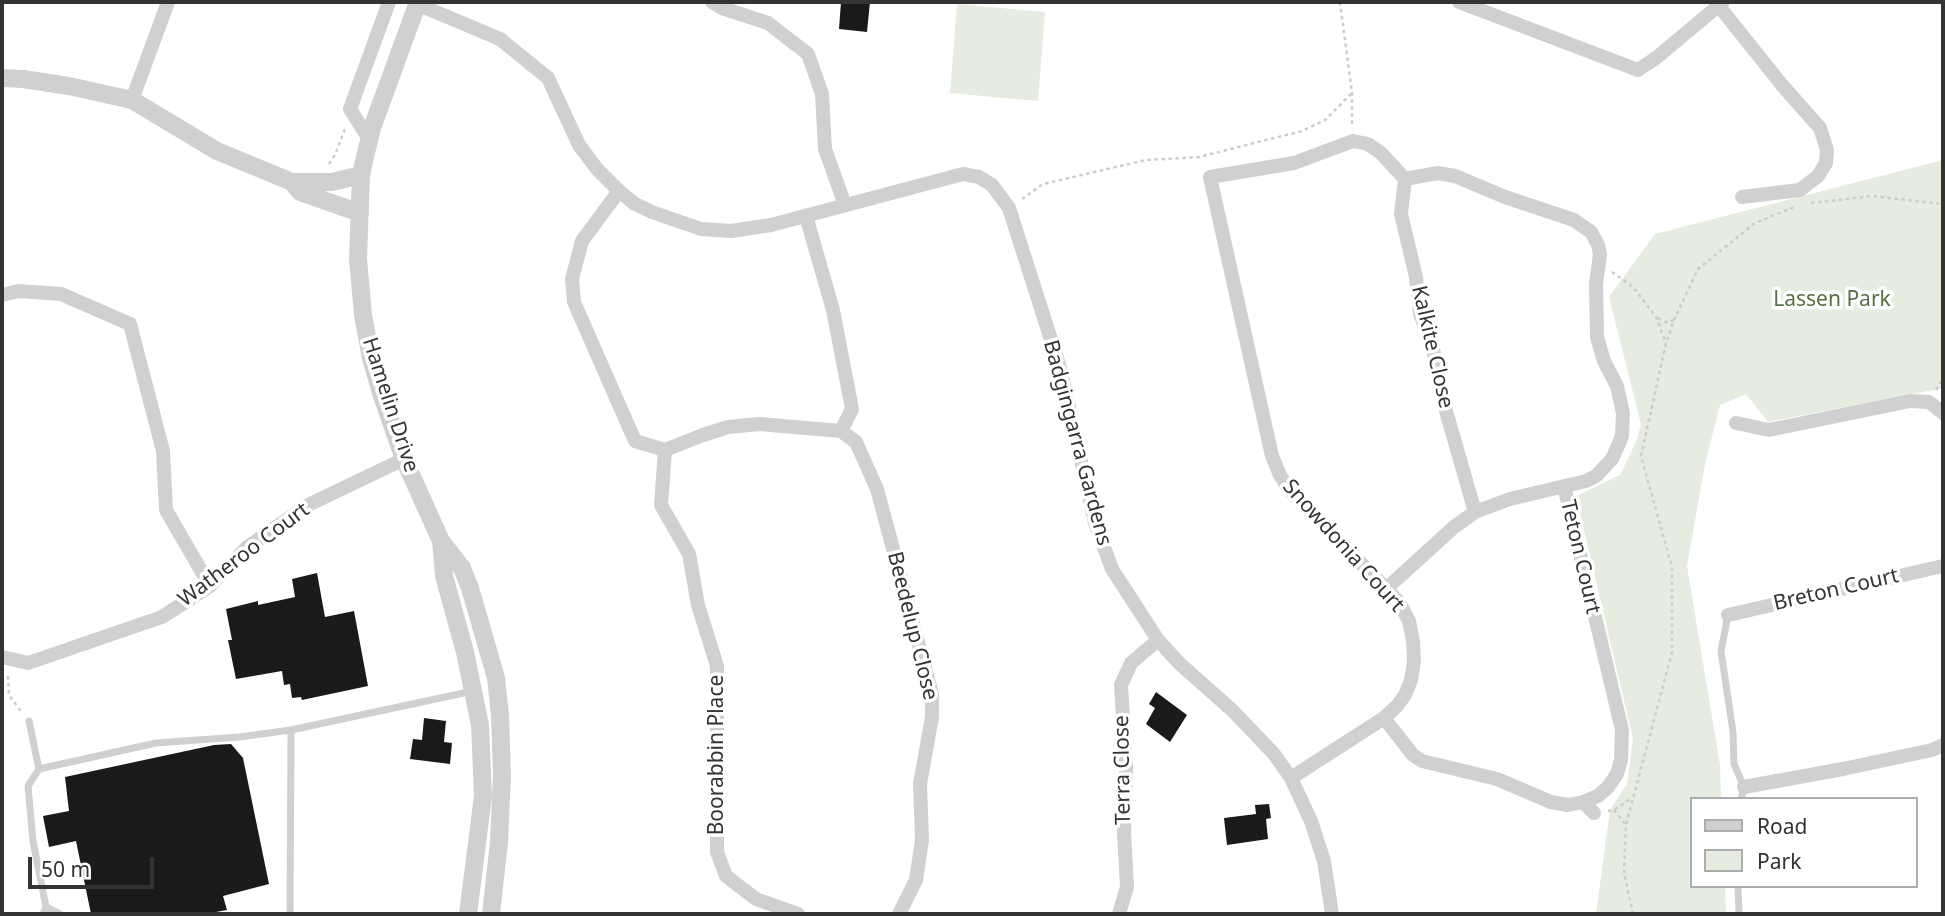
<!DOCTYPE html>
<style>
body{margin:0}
#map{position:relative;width:1945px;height:916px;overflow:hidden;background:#fff;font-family:"Noto Sans",sans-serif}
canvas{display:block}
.frame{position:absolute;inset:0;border:4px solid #333;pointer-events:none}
.legend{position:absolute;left:1690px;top:797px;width:228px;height:91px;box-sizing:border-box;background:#fff;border:2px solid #adadad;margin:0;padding:9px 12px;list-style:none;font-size:21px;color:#333}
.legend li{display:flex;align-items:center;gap:14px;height:35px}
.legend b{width:35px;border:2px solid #adadad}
.scale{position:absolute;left:28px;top:857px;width:126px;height:32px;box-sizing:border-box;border:4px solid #333;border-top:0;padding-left:9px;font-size:21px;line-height:24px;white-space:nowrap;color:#333;-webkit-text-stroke:5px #fff;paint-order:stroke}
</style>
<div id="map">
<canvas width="1945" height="916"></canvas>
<div class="frame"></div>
<ul class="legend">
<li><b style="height:9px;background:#d0d0d0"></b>Road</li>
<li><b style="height:19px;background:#e6ecdf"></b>Park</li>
</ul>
<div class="scale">50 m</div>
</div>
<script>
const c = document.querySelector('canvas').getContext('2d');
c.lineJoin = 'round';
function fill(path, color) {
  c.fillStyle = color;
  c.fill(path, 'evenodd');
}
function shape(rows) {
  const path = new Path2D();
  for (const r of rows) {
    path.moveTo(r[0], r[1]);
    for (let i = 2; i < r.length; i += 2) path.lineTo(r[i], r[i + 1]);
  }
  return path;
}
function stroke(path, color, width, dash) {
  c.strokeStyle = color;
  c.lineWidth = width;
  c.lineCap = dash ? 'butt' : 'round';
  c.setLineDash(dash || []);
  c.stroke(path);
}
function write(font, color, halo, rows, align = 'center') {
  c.font = font + ' "Noto Sans",sans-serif';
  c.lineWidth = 7;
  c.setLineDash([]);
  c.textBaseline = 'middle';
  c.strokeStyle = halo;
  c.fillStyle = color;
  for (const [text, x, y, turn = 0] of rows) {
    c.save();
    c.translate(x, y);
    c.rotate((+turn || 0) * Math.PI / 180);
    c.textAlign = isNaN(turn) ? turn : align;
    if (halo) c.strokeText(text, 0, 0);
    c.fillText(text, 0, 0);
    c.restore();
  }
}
fill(shape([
 [957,4,1045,12,1038,101,950,93],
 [1943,160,1943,388,1768,422,1746,394,1720,405,1705,464,1687,566,1720,765,1721,799,1691,799,1691,886,1725,886,1726,914,1596,914,1610,810,1627,784,1633,739,1576,496,1620,475,1637,440,1641,424,1609,297,1655,234]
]), '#e6ecdf');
fill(shape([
 [841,2,870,2,867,32,839,29],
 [317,573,325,617,354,611,368,686,302,700,301,697,292,698,290,684,284,685,282,671,236,679,228,640,232,640,226,609,258,601,258,605,295,597,292,579],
 [1156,692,1187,715,1170,742,1146,724,1155,708,1149,704],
 [424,718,446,721,444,742,452,743,450,764,410,759,413,739,422,740],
 [231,744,243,758,269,884,223,896,227,910,205,914,91,914,76,841,49,847,43,816,69,811,65,777,214,745],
 [1269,804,1271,818,1266,819,1268,839,1227,845,1224,818,1256,814,1255,805]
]), '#1a1a1a');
stroke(shape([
 [1340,2,1352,93,1352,127],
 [329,164,335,155,345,129],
 [1022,199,1043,184,1146,160,1199,157,1302,131,1325,120,1352,93],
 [1811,203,1872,196,1943,204],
 [1612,272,1633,287,1656,317,1666,343],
 [1658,318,1666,322,1674,320],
 [1936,390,1943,378],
 [8,676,9,695,22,713],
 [1614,810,1626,825],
 [1608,811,1614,810,1632,798],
 [1633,914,1624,872,1626,825,1672,652,1672,567,1641,456,1666,343,1674,320,1698,269,1755,223,1794,207]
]), '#cdcdcd', 2.5, [3.5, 3.5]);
stroke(shape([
 [1728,615,1721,651,1733,732,1734,764,1744,787,1741,799],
 [29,721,39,769],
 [1738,886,1739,914],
 [46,907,60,914],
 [43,914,46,907,33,841,28,786,39,769,156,743,239,737,291,730],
 [290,914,291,730,473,691]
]), '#d0d0d0', 7);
stroke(shape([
 [712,2,722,8,768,23,808,54,822,94,825,149,845,205],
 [1459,2,1638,70,1656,58,1723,2],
 [417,4,500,39,548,78,579,145,597,169,619,191,635,204,652,212,701,229,731,231,771,225,963,174,979,177,992,185,1009,208,1061,371,1095,523,1112,569,1158,640,1179,663,1233,711,1274,754,1291,778,1311,821,1324,861,1332,914],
 [1718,5,1782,85,1820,128,1827,150,1826,163,1818,176,1800,190,1742,197],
 [132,100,168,2],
 [369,139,350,109,389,2],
 [1405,179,1401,214,1416,277,1420,314,1432,344,1444,404,1475,512],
 [619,191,582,241,572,279,574,302,635,441,665,450,661,505,689,554,698,605,717,666,717,852,726,876,756,899,798,914],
 [806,216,833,310,852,409,841,431],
 [2,295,18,291,61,294,130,324,163,451,166,510,210,586],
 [1736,423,1769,430,1910,401,1929,402,1943,413],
 [665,450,703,435,728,427,759,424,841,431,856,442,877,489,932,694,932,717,920,784,922,840,916,880,899,914],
 [1728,615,1943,566],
 [2,657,28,663,162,617,210,586,246,548,308,505,404,459],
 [1384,718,1413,755,1422,761,1497,779,1551,802,1568,805,1583,802,1598,796,1608,787,1617,774,1621,760,1622,730,1564,486],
 [1291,778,1384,718,1397,706,1405,695,1411,680,1414,661,1413,641,1409,621,1399,602,1289,490,1280,475,1272,456,1210,177,1294,163,1353,141,1368,144,1381,153,1405,179,1438,173,1455,176,1505,197,1574,220,1591,232,1598,245,1600,254,1596,284,1597,337,1604,361,1617,386,1623,413,1622,436,1617,448,1612,459,1596,476,1586,481,1510,499,1475,512,1454,527,1387,588],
 [1744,787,1843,769,1932,750,1943,745],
 [1583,802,1594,813],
 [1119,914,1127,887,1124,832,1126,768,1121,685,1131,663,1158,640]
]), '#d0d0d0', 14);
stroke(shape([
 [418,2,372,128,364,161,361,175,358,259,363,315,371,358,381,393,404,459,441,541,462,568,470,588,496,678,500,715,502,776,499,842,491,914],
 [2,78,23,79,69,86,132,100,217,151,292,182,332,182,361,175],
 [292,182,300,192,360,213],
 [441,541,444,576,465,652,480,725,483,796,468,914]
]), '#d0d0d0', 18);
write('21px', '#56703f', '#fff', [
 ["Lassen Park",1832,300]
]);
write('21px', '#333', '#fff', [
 ["Kalkite Close",1432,347,77],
 ["Hamelin Drive",390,405,72],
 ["Badgingarra Gardens",1077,443,75],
 ["Snowdonia Court",1343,546,48],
 ["Watheroo Court",244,555,-37],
 ["Teton Court",1580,557,77],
 ["Breton Court",1836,590,-13],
 ["Beedelup Close",912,626,76],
 ["Boorabbin Place",717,755,-90],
 ["Terra Close",1123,770,-91]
]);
</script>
